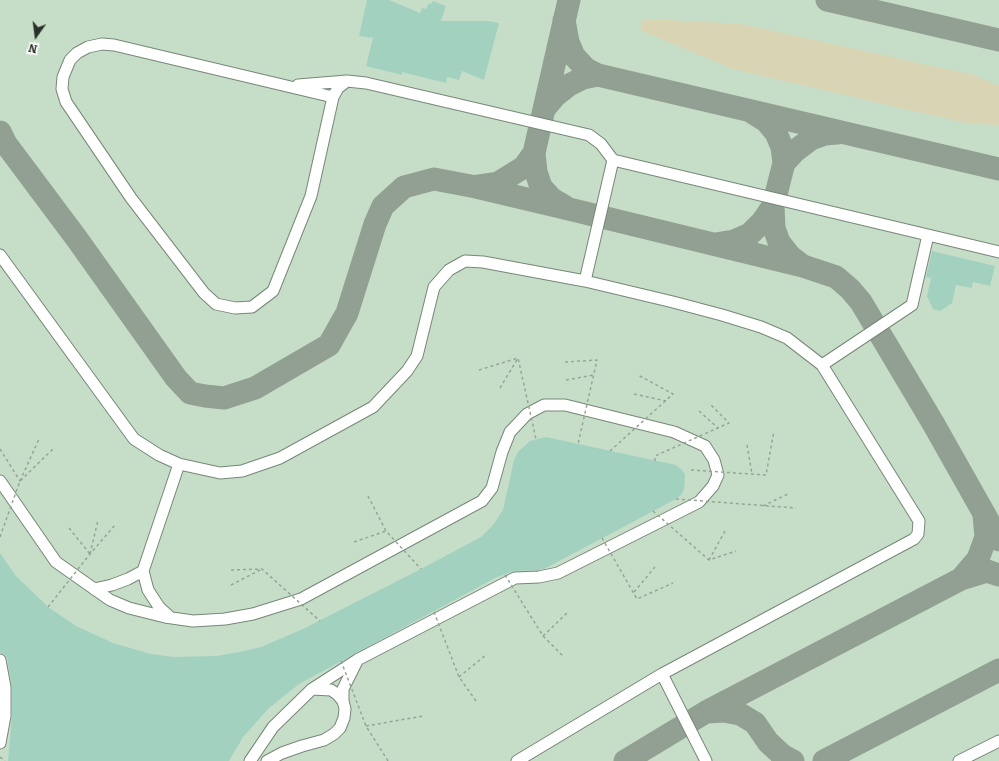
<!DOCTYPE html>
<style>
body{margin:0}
#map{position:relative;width:999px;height:761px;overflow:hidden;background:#d8ead9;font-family:Bitter,serif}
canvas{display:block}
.north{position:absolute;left:16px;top:16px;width:40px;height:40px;-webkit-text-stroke:3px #fff;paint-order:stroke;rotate:194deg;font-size:11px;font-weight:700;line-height:16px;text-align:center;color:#2a312a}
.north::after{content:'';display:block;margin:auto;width:14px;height:18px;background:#2a312a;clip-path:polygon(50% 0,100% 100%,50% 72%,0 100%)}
</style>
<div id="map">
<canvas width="999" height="761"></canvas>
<div class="north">N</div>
</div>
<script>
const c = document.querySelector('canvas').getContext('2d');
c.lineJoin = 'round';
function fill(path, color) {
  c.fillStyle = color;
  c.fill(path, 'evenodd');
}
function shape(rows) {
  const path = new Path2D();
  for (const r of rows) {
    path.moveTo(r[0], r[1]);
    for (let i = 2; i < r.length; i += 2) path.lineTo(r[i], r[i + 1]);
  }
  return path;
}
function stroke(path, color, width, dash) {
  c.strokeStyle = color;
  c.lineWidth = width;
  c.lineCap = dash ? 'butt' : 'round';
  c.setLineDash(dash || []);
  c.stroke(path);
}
fill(shape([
 [0,0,999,0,999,761,0,761]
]), '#c6dec8');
fill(shape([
 [650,19,742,24,973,75,999,86,999,125,965,123,733,69,642,31,640,27,641,22,645,20]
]), '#d9d5b4');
stroke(shape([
 [827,0,999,40],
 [564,20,568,42,574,56,586,69,598,75,999,169],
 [544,109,555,96,569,85,583,78,598,75],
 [753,113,766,121,776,133,782,147,784,163,773,206,774,228,779,242,790,256,803,266],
 [0,132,6,144,77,239,176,378,190,393,205,396,224,398,255,388,329,345,347,313,375,224,383,206,404,187,434,179,476,187,573,210,803,266,836,277,850,289,861,302,933,423,999,540],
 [534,153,536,172,541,187,552,199,564,206],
 [784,163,795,151,811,139,825,134,837,133],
 [478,186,498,183,524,167,534,153,569,0],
 [715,244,734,241,750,234,762,222,773,206],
 [961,579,987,571,999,575],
 [708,712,723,711,740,714,755,723,768,742,782,755,793,761],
 [625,761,706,712,961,579,978,559,986,537,984,515],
 [824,761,999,670]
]), '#92a093', 23);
fill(shape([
 [367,0,389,0,420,13,422,8,426,9,429,3,431,4,433,1,446,6,441,21,488,21,499,23,484,80,462,71,459,80,447,77,446,83,402,72,402,75,366,66,373,38,359,36],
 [932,251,995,266,990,286,973,282,972,288,956,285,952,303,940,311,933,309,927,296,931,278,926,277],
 [546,437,676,465,681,469,685,474,684,490,681,495,676,499,544,569,538,570,514,571,497,577,299,684,284,696,268,709,243,737,229,761,8,761,12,716,12,687,7,658,5,655,0,652,0,553,16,576,48,607,76,626,113,643,151,654,173,657,217,656,239,652,261,647,303,629,421,569,481,537,493,525,503,510,514,460,518,452,530,441]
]), '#a3d1c0');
const minor = shape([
 [298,85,347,81],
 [333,97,114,45,102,44,88,47,77,53,70,60,63,77,62,89,66,102,131,198,204,293,216,304,235,308,252,307,273,291,311,196,333,97,338,88,347,81,366,83,589,135,601,144,613,160],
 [0,255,134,439,159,455,179,464,220,473,242,471,280,458,373,407,407,371,417,356,434,287,449,270,465,261,483,262,585,281,673,302,722,315,761,327,787,338,822,365,912,305,928,235,999,252],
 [585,281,613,160,928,235],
 [0,481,56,562,110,600,129,608,165,617,193,621,225,619,253,614,301,599,482,501,492,488,502,452,510,432,527,414,544,405,565,405,674,432,705,446,714,460,718,475,713,486,699,502,558,573,539,577,515,578,357,660,312,689,273,727,250,761],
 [94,589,112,585,128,579,143,571],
 [170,617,159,607,148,590,143,571,179,464],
 [0,660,5,687,5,716,0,743],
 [343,701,343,689,357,661],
 [267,761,282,753,302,746,324,740,334,734,340,728,344,718,345,709,343,701,337,694,331,690,312,689],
 [517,761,662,674],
 [706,761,662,674,914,539,918,534,919,521,822,365],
 [959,761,999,741]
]);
stroke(minor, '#778778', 13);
stroke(shape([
 [566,380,594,375],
 [500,388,518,358],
 [634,394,666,401],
 [699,411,718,428],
 [747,445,752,474],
 [0,449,20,481],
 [20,481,39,439],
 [763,506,790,493],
 [69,528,90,554],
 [354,542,386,531],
 [90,554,98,520],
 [709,560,725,531],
 [231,585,262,569],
 [634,592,655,567],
 [543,636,568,612],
 [459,677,487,654],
 [366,726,423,716],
 [0,757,5,761]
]), '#96a497', 1.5, [3, 3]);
stroke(minor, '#fff', 11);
stroke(shape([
 [565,362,597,360,578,444],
 [479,370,518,358,536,439],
 [610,451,673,394,638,375],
 [655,461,655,456,729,423,709,403],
 [691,470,766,475,774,431],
 [368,496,386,531,421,569],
 [676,499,796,508],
 [653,511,709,560,736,551],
 [0,537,20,481,53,449],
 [602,538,637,599,673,583],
 [231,570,262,569,320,621],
 [505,575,543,636,563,656],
 [48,607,90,554,115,525],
 [434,612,459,677,476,701],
 [341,661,366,726,388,761]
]), '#96a497', 1.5, [3, 3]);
</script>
